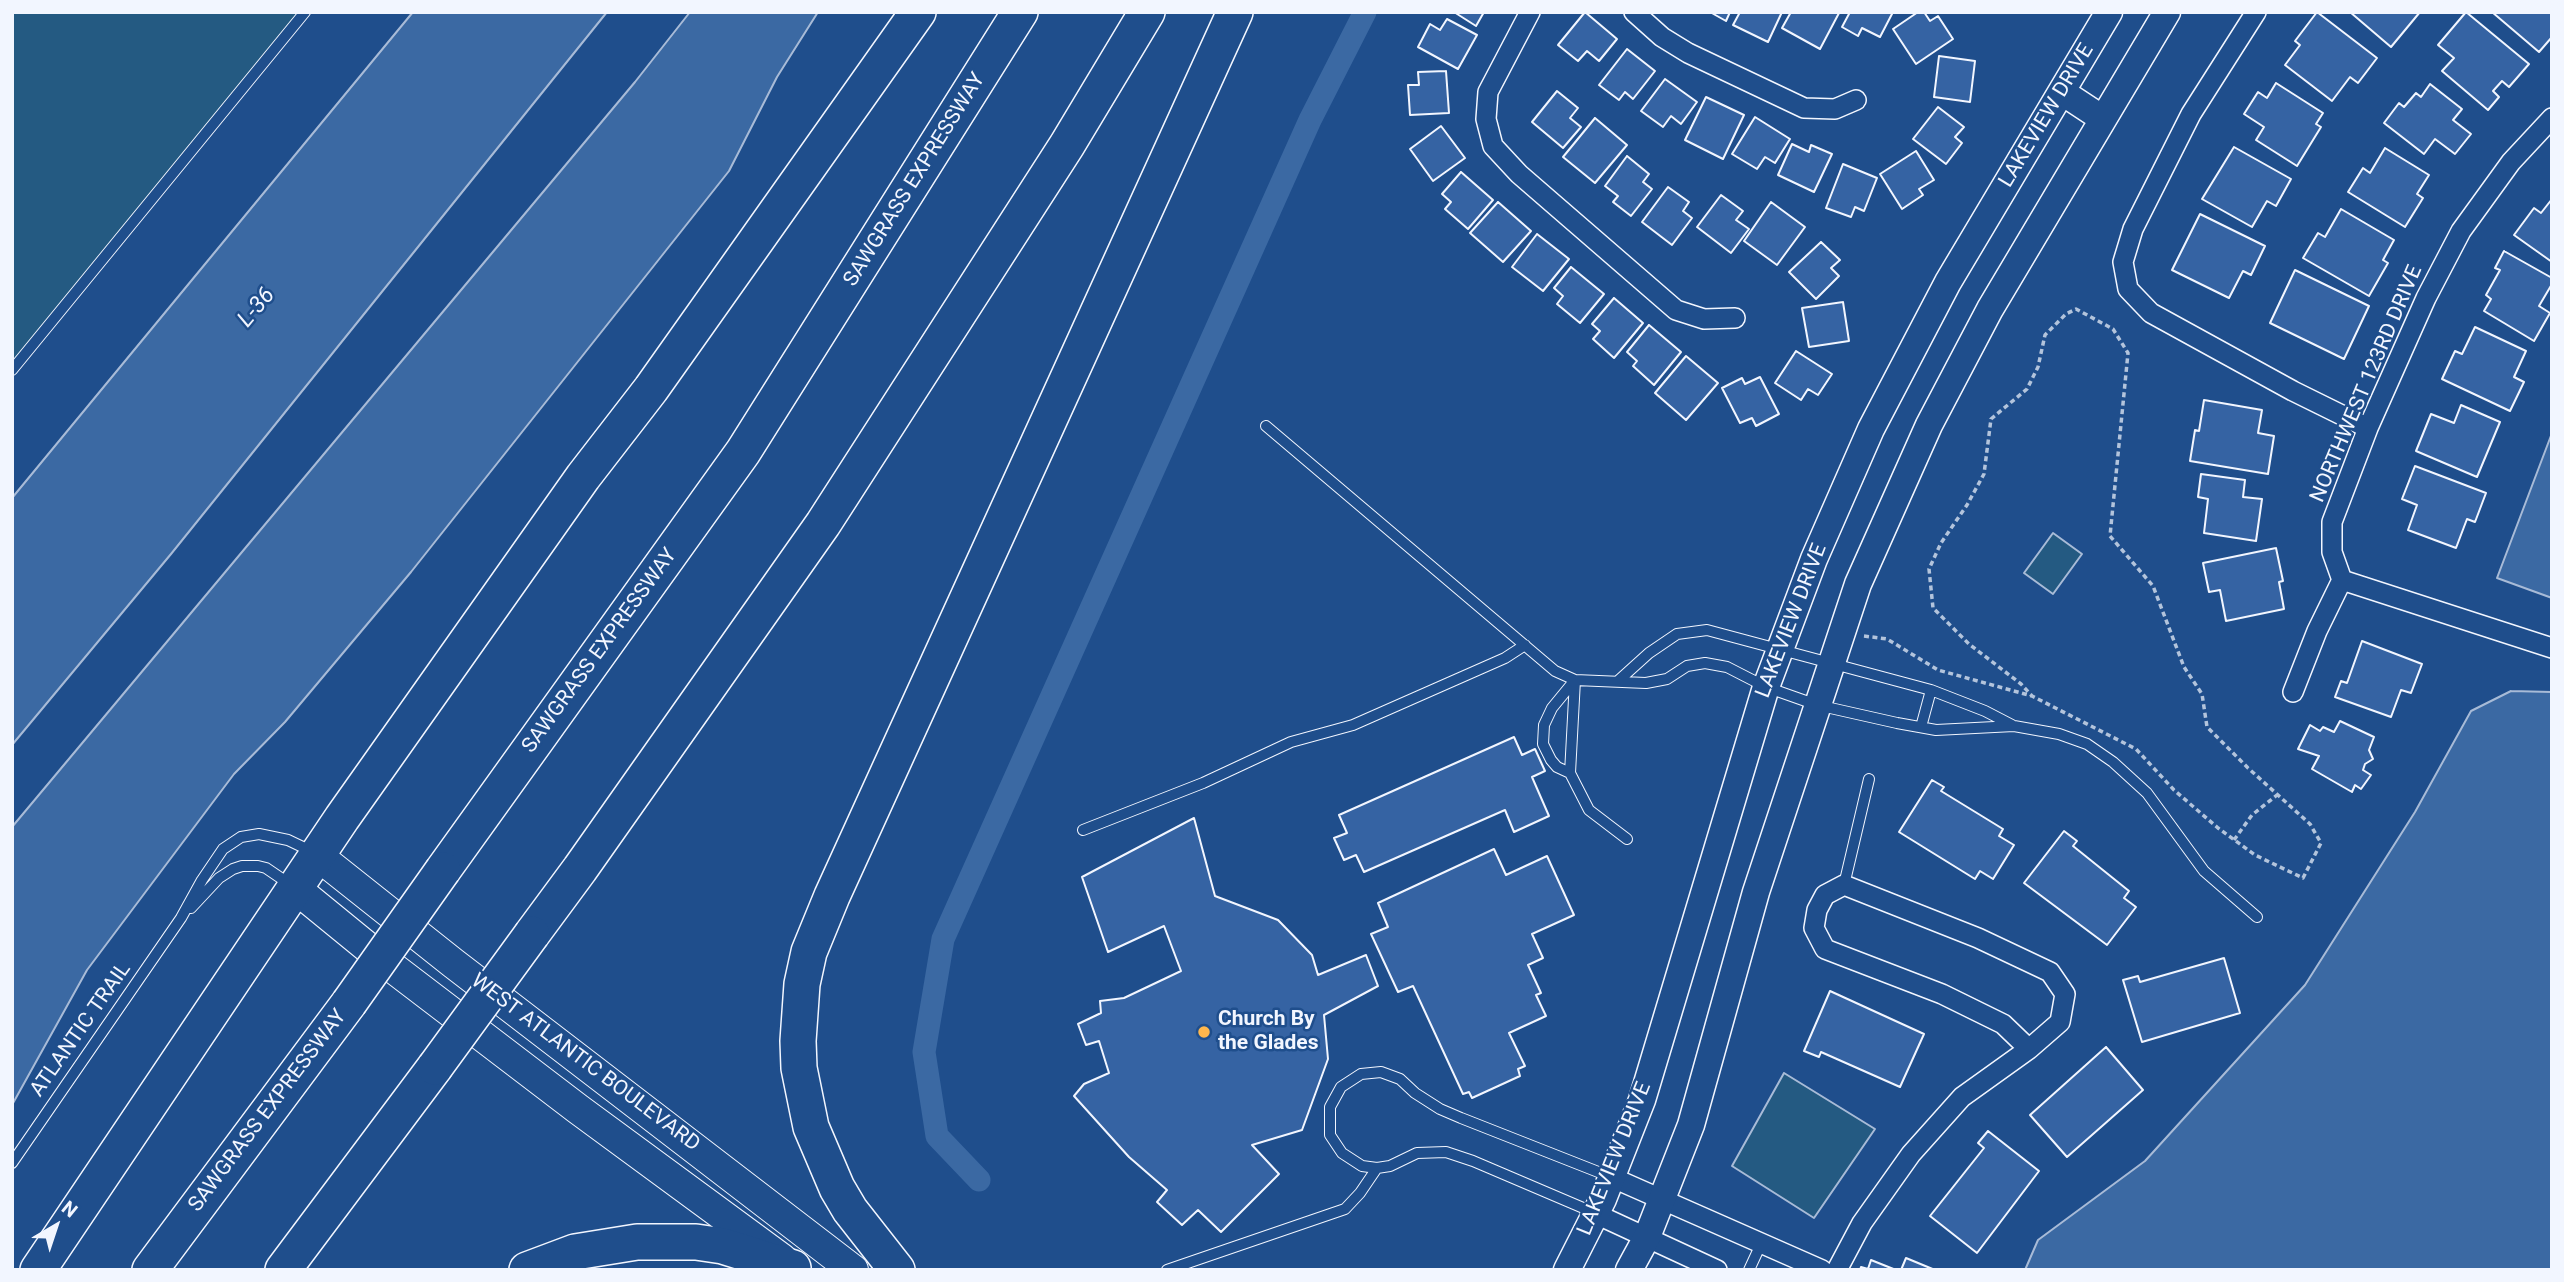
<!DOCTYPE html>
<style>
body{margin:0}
#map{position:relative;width:2564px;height:1282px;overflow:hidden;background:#1f4e8c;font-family:Roboto,sans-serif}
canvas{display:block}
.frame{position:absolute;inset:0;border:14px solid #f2f6ff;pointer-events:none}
.north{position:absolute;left:21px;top:1191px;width:70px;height:70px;-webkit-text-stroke:5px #1f4e8c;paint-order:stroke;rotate:39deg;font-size:19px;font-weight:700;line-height:28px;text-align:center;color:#f2f6ff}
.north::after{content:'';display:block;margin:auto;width:24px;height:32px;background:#f2f6ff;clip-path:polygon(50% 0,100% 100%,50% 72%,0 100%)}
</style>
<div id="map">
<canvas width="2564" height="1282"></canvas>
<div class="frame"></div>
<div class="north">N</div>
</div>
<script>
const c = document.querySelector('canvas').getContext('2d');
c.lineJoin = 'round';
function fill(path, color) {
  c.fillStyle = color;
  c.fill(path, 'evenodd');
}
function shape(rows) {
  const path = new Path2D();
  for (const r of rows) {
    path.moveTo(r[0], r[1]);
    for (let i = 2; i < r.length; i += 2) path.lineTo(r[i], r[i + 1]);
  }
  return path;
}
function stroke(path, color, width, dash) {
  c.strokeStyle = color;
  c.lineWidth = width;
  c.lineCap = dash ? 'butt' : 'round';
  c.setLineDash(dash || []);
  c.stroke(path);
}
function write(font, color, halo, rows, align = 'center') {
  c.font = font + ' Roboto,sans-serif';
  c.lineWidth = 5;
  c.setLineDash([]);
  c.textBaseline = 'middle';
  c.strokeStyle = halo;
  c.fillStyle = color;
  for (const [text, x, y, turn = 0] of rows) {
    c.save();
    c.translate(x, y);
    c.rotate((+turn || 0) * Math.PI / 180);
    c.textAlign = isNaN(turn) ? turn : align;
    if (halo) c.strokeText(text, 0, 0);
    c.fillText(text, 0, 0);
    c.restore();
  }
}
const green = shape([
 [12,12,305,12,12,370,12,12],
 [2053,533,2082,554,2053,594,2024,573,2053,533],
 [1784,1073,1875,1129,1814,1218,1732,1166,1784,1073]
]);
fill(green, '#245a82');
stroke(green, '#a8bbd7', 2);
const water = shape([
 [413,12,607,12,171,554,12,745,12,498,413,12],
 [690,12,818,12,777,77,729,171,411,572,285,722,234,774,87,970,12,1105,12,827,635,82,690,12],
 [2552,433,2552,598,2497,578,2552,433],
 [2511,691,2552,692,2552,1270,2025,1270,2038,1240,2145,1161,2305,985,2415,812,2471,711,2511,691]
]);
fill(water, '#3b69a3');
stroke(water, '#a8bbd7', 2);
stroke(shape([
 [979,1180,937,1136,924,1052,943,939,1310,120,1365,12]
]), '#3b69a3', 23);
const building = shape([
 [1454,12,1484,12,1476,26,1454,12],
 [1585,12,1617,39,1599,61,1587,51,1578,61,1558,45,1585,12],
 [1710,12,1730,12,1726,21,1710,12],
 [1740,12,1782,12,1768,42,1733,25,1740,12],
 [1791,12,1838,12,1839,13,1820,49,1782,28,1791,12],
 [1850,12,1893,12,1880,37,1862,28,1858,36,1842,27,1850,12],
 [1918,12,1924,12,1930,21,1938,16,1953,39,1916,64,1893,29,1918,12],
 [2317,12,2377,58,2358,83,2350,77,2332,101,2285,65,2300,45,2295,41,2317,12],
 [2350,12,2420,12,2391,47,2350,12],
 [2466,12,2529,64,2509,87,2502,81,2493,91,2499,97,2488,110,2442,71,2454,58,2438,45,2466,12],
 [2492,12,2552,12,2552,37,2539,52,2492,12],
 [1447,19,1477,35,1458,69,1418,47,1430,24,1440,30,1447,19],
 [1627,49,1655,71,1633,99,1625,92,1619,100,1599,85,1627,49],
 [1939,56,1975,61,1970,102,1934,97,1939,56],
 [1446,71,1449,113,1410,115,1408,85,1419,85,1418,72,1446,71],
 [1665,79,1697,102,1681,124,1671,116,1663,127,1641,111,1665,79],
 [2276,83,2323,113,2316,124,2321,127,2297,166,2256,140,2264,127,2244,114,2258,92,2267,98,2276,83],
 [2430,84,2462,109,2453,120,2471,134,2455,154,2435,139,2424,154,2384,123,2399,103,2404,107,2416,93,2421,97,2430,84],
 [1557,91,1578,108,1570,118,1581,127,1563,148,1532,122,1557,91],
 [1706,97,1744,115,1723,159,1685,140,1706,97],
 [1938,107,1964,127,1955,137,1962,143,1946,164,1913,139,1938,107],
 [1755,117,1790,139,1775,163,1765,157,1757,169,1732,154,1755,117],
 [1595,118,1627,145,1595,183,1563,157,1595,118],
 [1441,126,1465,158,1433,181,1410,149,1441,126],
 [1792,144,1809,152,1811,145,1832,154,1814,192,1778,175,1792,144],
 [2234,147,2291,179,2276,206,2267,201,2252,227,2202,199,2234,147],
 [2385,148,2429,175,2417,194,2423,198,2405,227,2348,192,2363,168,2370,173,2385,148],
 [1916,151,1934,180,1919,189,1923,195,1902,209,1880,174,1916,151],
 [1627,156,1649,174,1643,182,1652,189,1631,216,1613,202,1618,196,1605,186,1627,156],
 [1843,164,1877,178,1864,211,1855,207,1851,217,1826,208,1843,164],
 [1461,172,1493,200,1468,229,1445,209,1451,202,1442,194,1461,172],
 [1668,187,1689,202,1683,211,1692,218,1672,245,1642,222,1668,187],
 [1721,195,1743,211,1736,220,1749,229,1731,253,1697,227,1721,195],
 [2552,199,2552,262,2514,235,2534,208,2541,213,2552,199],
 [1498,202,1531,231,1503,262,1470,233,1498,202],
 [1771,202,1805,227,1777,265,1744,241,1771,202],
 [2341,209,2394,240,2383,260,2388,263,2369,296,2303,258,2318,233,2325,237,2341,209],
 [2200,214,2265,246,2251,275,2243,271,2229,298,2172,270,2200,214],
 [1537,234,1569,259,1543,291,1512,267,1537,234],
 [1821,242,1840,260,1831,268,1839,276,1816,299,1789,272,1821,242],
 [2504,251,2552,278,2552,284,2539,306,2550,313,2534,341,2484,311,2491,299,2486,295,2500,270,2495,268,2504,251],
 [1571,267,1604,294,1580,323,1557,304,1563,296,1554,288,1571,267],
 [2295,270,2369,306,2344,359,2270,323,2295,270],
 [1614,298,1643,323,1614,358,1593,339,1600,331,1592,324,1614,298],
 [1843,302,1849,341,1809,347,1802,308,1843,302],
 [1649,325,1681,352,1654,385,1633,366,1637,361,1627,352,1649,325],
 [2475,327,2526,351,2514,377,2524,382,2510,411,2442,379,2455,351,2462,354,2475,327],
 [1796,351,1832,374,1818,395,1808,389,1801,400,1775,383,1796,351],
 [1686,356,1718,383,1686,420,1655,393,1686,356],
 [1760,377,1779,414,1756,426,1752,418,1740,423,1722,388,1742,378,1745,384,1760,377],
 [2204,400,2262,410,2258,433,2274,436,2268,474,2190,461,2195,430,2199,431,2204,400],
 [2461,405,2500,422,2477,477,2416,451,2431,414,2454,423,2461,405],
 [2415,466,2486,493,2475,522,2467,519,2456,548,2408,530,2417,505,2402,499,2415,466],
 [2201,474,2245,480,2243,497,2262,499,2256,541,2204,533,2208,499,2198,497,2201,474],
 [2276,548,2283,581,2279,582,2284,609,2226,621,2220,590,2209,592,2203,563,2276,548],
 [2362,641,2422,664,2411,693,2401,690,2391,717,2335,697,2341,681,2347,683,2362,641],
 [2340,721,2374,737,2369,750,2373,759,2365,764,2363,770,2371,775,2361,789,2355,785,2352,792,2312,769,2319,756,2298,749,2310,725,2320,731,2323,727,2334,732,2340,721],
 [1514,737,1522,755,1535,749,1545,771,1532,777,1549,816,1514,832,1505,810,1364,872,1356,855,1344,860,1334,838,1347,833,1339,815,1514,737],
 [1932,780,1944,787,1941,791,2003,829,1999,836,2014,845,1993,879,1980,871,1975,879,1899,832,1932,780],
 [1194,818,1215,896,1278,920,1312,955,1318,975,1366,955,1378,986,1324,1015,1328,1059,1302,1130,1252,1145,1279,1174,1221,1232,1198,1210,1182,1225,1157,1202,1167,1190,1129,1157,1074,1096,1084,1084,1109,1073,1099,1041,1086,1045,1078,1024,1101,1013,1100,1001,1124,998,1181,971,1164,926,1108,952,1082,877,1194,818],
 [2064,831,2077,841,2073,846,2129,891,2124,898,2136,907,2107,945,2024,883,2064,831],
 [1494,849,1506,875,1547,856,1574,915,1532,934,1543,958,1528,965,1541,993,1536,995,1546,1016,1509,1033,1525,1066,1518,1069,1520,1076,1472,1098,1469,1092,1463,1094,1413,986,1398,992,1371,934,1388,927,1378,903,1494,849],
 [2224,958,2240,1013,2142,1042,2123,980,2138,976,2140,982,2224,958],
 [1830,991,1924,1034,1900,1087,1821,1052,1819,1057,1804,1051,1830,991],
 [2106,1047,2143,1090,2067,1157,2030,1115,2106,1047],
 [1988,1131,2039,1171,1977,1253,1930,1216,1984,1148,1978,1143,1988,1131],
 [1906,1258,1935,1270,1901,1270,1906,1258],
 [1871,1260,1896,1270,1860,1270,1861,1267,1868,1269,1871,1260]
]);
fill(building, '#3563a3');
stroke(building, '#f2f6ff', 2);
const lane = shape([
 [12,370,305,12],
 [1266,426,1555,671,1575,680,1646,683,1667,679,1687,666,1705,663,1727,667,1766,687,1817,705,1897,723,1936,730,2014,726,2059,734,2087,744,2113,762,2147,793,2204,871,2257,917],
 [1575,680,1570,773,1589,810,1627,839],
 [1618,681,1649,653,1677,634,1707,630,1931,690,1985,711,2012,725],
 [1921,727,1931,690],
 [1570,773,1557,767,1551,760,1543,744,1544,725,1552,708,1575,680],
 [1083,830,1203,783,1291,742,1353,725,1505,658,1525,645],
 [1844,885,1869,779],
 [191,908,219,878,233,869,242,866,258,866,266,868,291,885],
 [12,1163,181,918,202,880,223,849,241,837,259,834,288,840,311,851],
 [1595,1213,1473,1161,1446,1152,1417,1153,1390,1166,1377,1168,1362,1166,1342,1153,1330,1135,1330,1107,1341,1087,1361,1074,1381,1072,1400,1079,1415,1093,1440,1109,1461,1118,1611,1177],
 [1167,1270,1345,1209,1360,1193,1377,1168],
 [1749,1270,1761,1244]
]);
const street = shape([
 [1530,12,1488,92,1486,119,1493,146,1519,174,1676,310,1704,319,1735,318],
 [1634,12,1662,37,1688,53,1804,108,1835,109,1856,100],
 [2256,12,2191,114,2133,229,2123,262,2128,289,2151,313,2293,391,2368,428],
 [2342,580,2552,648],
 [2293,692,2317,631,2342,580,2332,552,2332,522,2368,428,2426,298,2461,231,2511,162,2552,118],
 [1611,1177,1822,1270],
 [1596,1214,1717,1270],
 [1837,1270,1862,1223,1911,1154,1962,1097,2029,1049,2060,1022,2065,994,2050,972,1978,938,1844,885,1825,895,1817,910,1814,928,1825,949,1942,994,2003,1024,2029,1049]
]);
const secondary = shape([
 [2062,92,2103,119],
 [1567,1270,1603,1199,1642,1100,1766,687,1814,559,1871,429,1948,282,2109,12],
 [1629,1270,1647,1237,1691,1125,1756,892,1858,584,1929,425,1990,309,2167,12]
]);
const primary = shape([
 [317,855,453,963,853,1270],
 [295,888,388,964,578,1109,782,1259]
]);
const highway = shape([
 [443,870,743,452,1020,12],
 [532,934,580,869,823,524,1067,145,1147,12],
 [38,1270,342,818,583,477,651,389,918,12],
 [150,1270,349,1003],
 [283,1270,435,1067],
 [527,1270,575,1252,637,1242,696,1242,723,1246,793,1268],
 [897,1270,850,1210,837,1188,811,1127,799,1068,798,1041,802,984,809,952,832,896,1235,12]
]);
stroke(lane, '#f2f6ff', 12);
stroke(street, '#f2f6ff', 22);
stroke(secondary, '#f2f6ff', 29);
stroke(primary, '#f2f6ff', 32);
stroke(highway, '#f2f6ff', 38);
stroke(shape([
 [1864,636,1887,639,1938,670,2032,696,2136,749,2174,790,2218,828,2255,855,2303,878,2321,843,2310,824,2248,768,2207,727,2202,694,2184,667,2153,586,2110,536,2128,353,2113,329,2076,309,2066,314,2045,335,2038,367,2027,389,1991,419,1984,474,1967,505,1941,543,1929,569,1933,608,1969,644,2021,684,2032,696],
 [2234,840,2252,815,2277,795]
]), '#b3c4dc', 3.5, [5, 3.5]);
stroke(lane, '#1f4e8c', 10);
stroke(street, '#1f4e8c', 19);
stroke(secondary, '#1f4e8c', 26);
stroke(primary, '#1f4e8c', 30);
stroke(highway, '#1f4e8c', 35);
const highwayBridge = shape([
 [349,1003,443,870],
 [435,1067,532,934]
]);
stroke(highwayBridge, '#f2f6ff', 38, []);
stroke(highwayBridge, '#1f4e8c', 35);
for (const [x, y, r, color] of [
 [1204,1032,7,"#ffb74d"]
]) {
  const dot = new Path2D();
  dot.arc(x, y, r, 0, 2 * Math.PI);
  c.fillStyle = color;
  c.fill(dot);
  stroke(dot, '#1f4e8c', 2.5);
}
write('21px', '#f2f6ff', '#1f4e8c', [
 ["LAKEVIEW DRIVE",2047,116,-59],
 ["SAWGRASS EXPRESSWAY",915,180,-58],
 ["NORTHWEST 123RD DRIVE",2367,384,-67],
 ["LAKEVIEW DRIVE",1792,621,-69],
 ["SAWGRASS EXPRESSWAY",600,651,-54],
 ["ATLANTIC TRAIL",81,1030,-55],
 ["WEST ATLANTIC BOULEVARD",585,1063,37],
 ["SAWGRASS EXPRESSWAY",268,1111,-53],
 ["LAKEVIEW DRIVE",1615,1159,-68]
]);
write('bold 21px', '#f2f6ff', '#1f4e8c', [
 ["Church By",1218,1020],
 ["the Glades",1218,1044]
], 'left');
write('italic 23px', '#f2f6ff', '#1f4e8c', [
 ["L-36",257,308,-50]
]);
</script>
